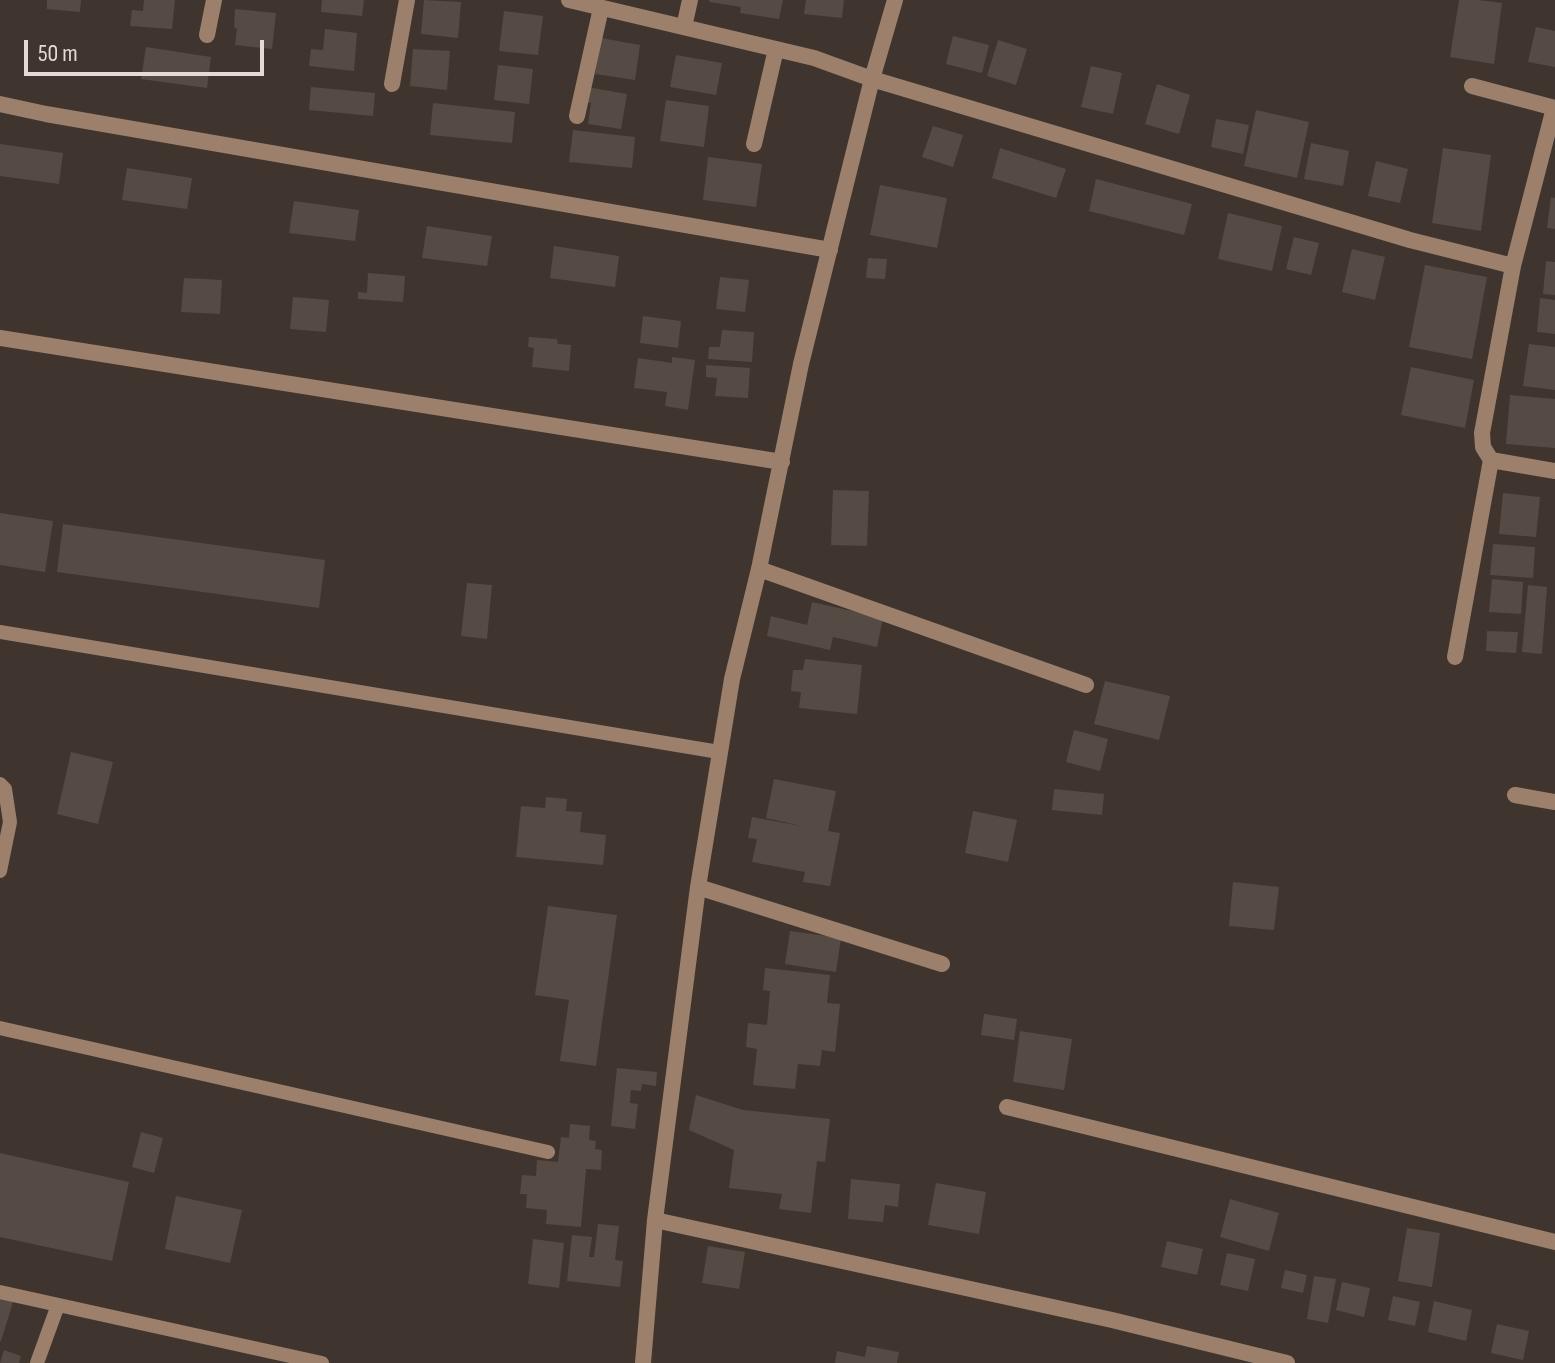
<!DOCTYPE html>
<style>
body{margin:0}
#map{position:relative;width:1555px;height:1363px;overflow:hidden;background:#3f352e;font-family:"Sofia Sans Condensed",sans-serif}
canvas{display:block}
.scale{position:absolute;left:24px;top:40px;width:240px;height:36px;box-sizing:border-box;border:4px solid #e2dcd7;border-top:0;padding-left:10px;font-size:24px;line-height:28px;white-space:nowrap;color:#e2dcd7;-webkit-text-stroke:6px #3f352e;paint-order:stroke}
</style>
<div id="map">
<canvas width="1555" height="1363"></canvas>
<div class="scale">50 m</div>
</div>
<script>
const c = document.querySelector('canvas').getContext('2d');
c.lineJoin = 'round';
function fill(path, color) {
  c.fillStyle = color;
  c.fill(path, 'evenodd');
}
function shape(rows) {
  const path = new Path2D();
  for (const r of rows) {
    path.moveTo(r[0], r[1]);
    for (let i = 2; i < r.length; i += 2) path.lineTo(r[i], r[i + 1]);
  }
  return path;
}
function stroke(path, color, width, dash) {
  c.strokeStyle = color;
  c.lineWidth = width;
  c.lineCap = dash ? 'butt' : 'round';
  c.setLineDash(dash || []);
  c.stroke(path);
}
fill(shape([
 [47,0,81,0,80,12,47,9],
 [144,0,175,0,172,29,130,26,132,10,143,11],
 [322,0,364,0,362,16,321,12],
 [424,0,461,2,458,38,421,34],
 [709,0,783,0,779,19,740,13,741,7,709,2],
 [806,0,844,0,842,18,804,14],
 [1459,0,1478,0,1502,3,1494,64,1450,57],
 [235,9,276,13,272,49,235,45,237,29,234,27],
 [504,11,543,16,538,55,499,51],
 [1536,27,1555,31,1555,67,1528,62],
 [325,29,357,33,354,71,309,66,311,49,323,50],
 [953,36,989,45,982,73,946,64],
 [601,38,640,45,635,80,595,74],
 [998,40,1027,49,1016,85,987,76],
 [146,47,211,57,207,88,141,79],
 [413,49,450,51,447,90,410,86],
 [676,55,722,63,716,95,670,87],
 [498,65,533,69,529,104,494,100],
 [1091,66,1122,73,1113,114,1081,107],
 [1157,84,1190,95,1179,134,1145,124],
 [311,87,375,93,373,116,309,110],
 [587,87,627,94,621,129,588,124,591,103,585,102],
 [666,100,709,106,704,147,660,141],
 [433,103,515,112,512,143,430,135],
 [1256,110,1309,122,1297,178,1244,166],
 [1216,119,1249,125,1243,154,1211,147],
 [933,126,963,135,953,167,922,157],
 [573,130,635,137,632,168,569,162],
 [1311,143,1349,151,1343,186,1304,179],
 [0,144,63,153,59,184,0,176],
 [1000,148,1066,169,1056,198,992,178],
 [1443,148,1491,155,1481,231,1432,223],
 [708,157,762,164,756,207,703,200],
 [1376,161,1408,169,1400,203,1368,196],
 [127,168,192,178,187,209,122,200],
 [1096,179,1192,204,1184,235,1089,211],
 [880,185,947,198,937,248,870,235],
 [1551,197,1555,198,1555,229,1547,228],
 [294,201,359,210,355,241,289,233],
 [1228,213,1282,226,1272,271,1218,259],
 [427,226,492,236,487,266,422,258],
 [1294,237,1319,243,1311,275,1286,269],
 [554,246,619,256,615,287,550,278],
 [1352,249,1385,257,1375,300,1342,292],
 [868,258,887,259,885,279,866,278],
 [1546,261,1555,262,1555,295,1543,294],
 [1425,265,1487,277,1472,359,1409,347],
 [368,273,405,276,403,302,358,299,358,292,367,293],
 [720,277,749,280,745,312,716,309],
 [184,278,222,280,220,314,181,312],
 [293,297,329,300,326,332,290,329],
 [1540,298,1555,300,1555,334,1537,332],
 [643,316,681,321,678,348,640,343],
 [722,330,754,332,752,362,708,359,709,347,720,347],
 [529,337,557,339,558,344,571,345,569,371,532,367,534,348,528,347],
 [1529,344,1555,347,1555,390,1523,386],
 [672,357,695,360,688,410,665,406,667,392,634,388,638,358,672,363],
 [706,365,750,368,748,398,715,396,717,378,706,377],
 [1411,367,1474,380,1465,428,1401,415],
 [1510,395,1555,399,1555,448,1506,444],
 [833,490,869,491,867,546,831,545],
 [1503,493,1540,497,1536,537,1499,534],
 [0,513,53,521,45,572,0,565],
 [63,524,325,560,319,608,57,572],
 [1493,544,1535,547,1533,578,1490,575],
 [1492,579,1523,582,1521,614,1489,612],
 [467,583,492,585,487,639,461,636],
 [1528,585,1547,587,1542,654,1522,652],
 [812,602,883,618,877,647,833,637,830,650,767,636,771,616,807,625],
 [1487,631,1518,632,1516,653,1486,651],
 [805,659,862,665,857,714,799,708,801,692,791,691,793,670,803,670],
 [1105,681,1170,696,1159,740,1094,724],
 [1074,730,1108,739,1100,771,1066,762],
 [71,752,113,762,98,824,57,814],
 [774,779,836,791,828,831,840,833,830,886,803,882,805,872,752,862,757,839,748,838,752,817,806,827,766,818],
 [1054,789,1104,794,1102,815,1052,810],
 [546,797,567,799,566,811,582,812,580,832,606,835,603,865,516,857,521,806,545,808],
 [973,811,1017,820,1008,862,965,853],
 [1233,882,1279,887,1274,930,1229,926],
 [548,906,617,915,596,1066,560,1061,569,1000,535,995],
 [790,931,841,938,836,972,785,964],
 [765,968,830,975,827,1003,840,1004,835,1052,822,1050,820,1066,798,1064,795,1089,753,1085,757,1049,746,1047,748,1023,767,1025,770,991,763,990],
 [984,1014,1017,1019,1014,1040,981,1035],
 [1020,1031,1072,1039,1064,1090,1013,1082],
 [617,1068,657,1072,656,1086,642,1084,641,1091,631,1090,630,1103,638,1104,635,1129,611,1126],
 [696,1095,743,1110,830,1119,825,1162,817,1161,811,1213,779,1209,782,1194,729,1188,734,1150,689,1130],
 [570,1124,590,1126,589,1140,596,1141,595,1149,602,1150,601,1170,586,1169,581,1227,546,1224,547,1210,526,1208,527,1194,520,1194,522,1175,536,1176,537,1160,558,1162,561,1137,569,1138],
 [141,1132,163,1138,154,1173,132,1167],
 [0,1153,129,1182,112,1261,0,1237],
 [851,1179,900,1184,898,1207,885,1205,883,1222,848,1219],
 [936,1183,986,1192,979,1234,928,1225],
 [176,1196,242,1210,230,1263,165,1249],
 [1230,1199,1279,1213,1269,1251,1220,1237],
 [598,1224,619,1226,615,1260,623,1261,620,1287,567,1281,572,1235,592,1237,589,1257,594,1257],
 [1407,1228,1440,1233,1432,1287,1398,1281],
 [533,1239,564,1243,559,1288,528,1284],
 [1167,1241,1203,1249,1197,1275,1161,1267],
 [708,1246,745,1252,739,1289,702,1283],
 [1227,1253,1255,1259,1248,1291,1220,1285],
 [1285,1270,1307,1275,1303,1293,1281,1288],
 [1314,1276,1336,1279,1328,1323,1307,1319],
 [1342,1282,1370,1288,1364,1317,1336,1310],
 [1393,1296,1420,1302,1415,1326,1388,1320],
 [0,1298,13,1302,1,1341,0,1341],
 [1434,1301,1472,1310,1466,1341,1428,1332],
 [1497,1324,1529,1331,1523,1360,1491,1353],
 [867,1346,899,1352,897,1363,835,1363,837,1351,865,1357],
 [4,1350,21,1356,19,1363,0,1363]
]), '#554b44');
stroke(shape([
 [0,632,719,752],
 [0,784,5,789,10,822,0,871],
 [0,1028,548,1152],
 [0,1292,322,1363],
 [37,1363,58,1305]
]), '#9c806b', 14);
stroke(shape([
 [569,0,814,58,872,79,1410,240,1513,266],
 [684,27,690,0],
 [207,35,214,0],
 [392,84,407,0],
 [1472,86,1555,108],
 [0,104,46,114,830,250],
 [577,116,601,8],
 [754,144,776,49],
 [0,338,782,462],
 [1491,460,1555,471],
 [759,569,1086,685],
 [1455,657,1491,460,1483,447,1482,433,1513,266,1554,108],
 [1515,795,1555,802],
 [698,887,942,964],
 [1007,1107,1555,1242],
 [655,1220,1112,1320,1287,1363],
 [643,1363,655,1220,698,887,732,679,759,569,801,364,872,79,895,0]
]), '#9c806b', 16);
</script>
